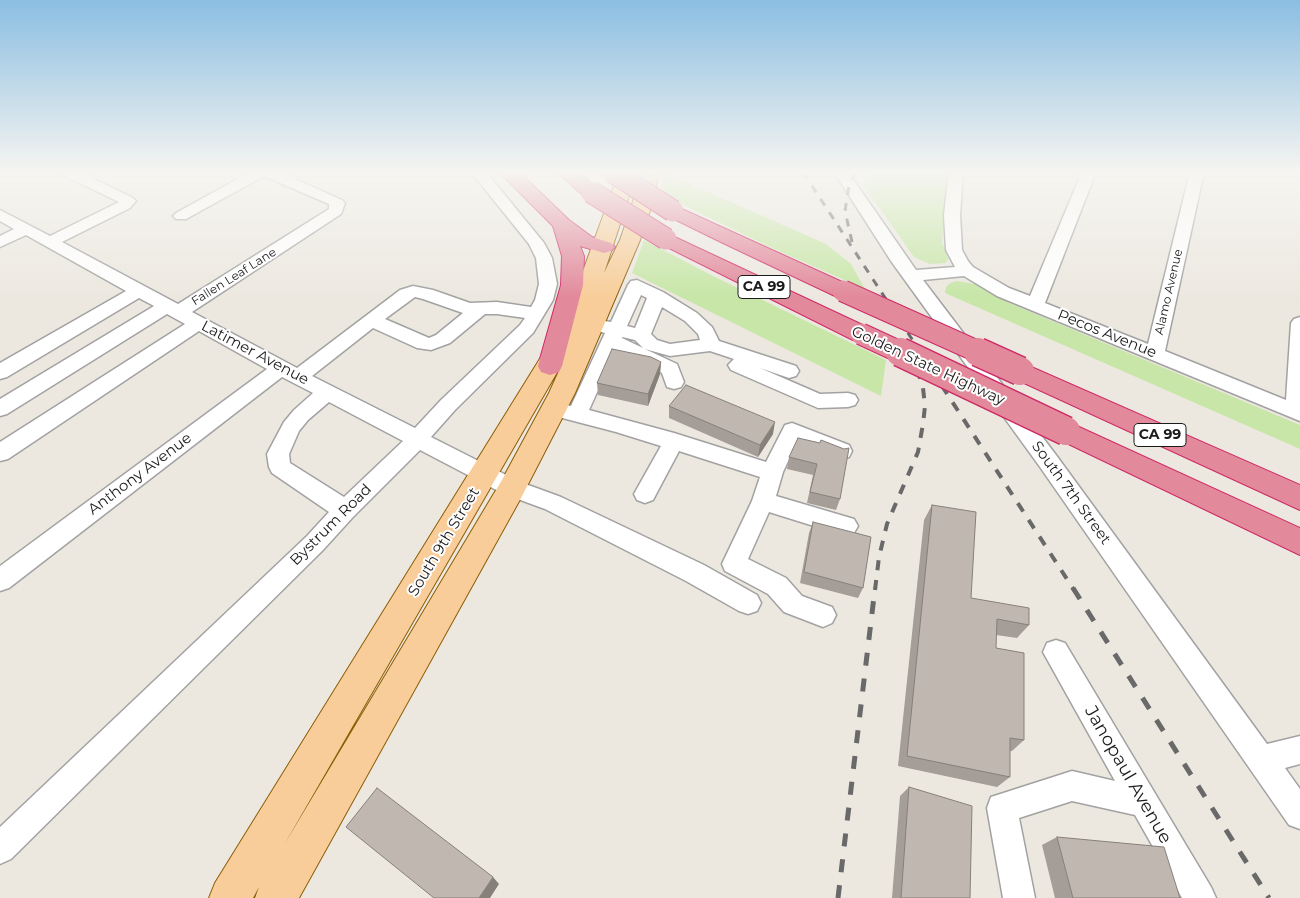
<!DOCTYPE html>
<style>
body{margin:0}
canvas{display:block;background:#ece8e0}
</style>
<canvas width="1300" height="898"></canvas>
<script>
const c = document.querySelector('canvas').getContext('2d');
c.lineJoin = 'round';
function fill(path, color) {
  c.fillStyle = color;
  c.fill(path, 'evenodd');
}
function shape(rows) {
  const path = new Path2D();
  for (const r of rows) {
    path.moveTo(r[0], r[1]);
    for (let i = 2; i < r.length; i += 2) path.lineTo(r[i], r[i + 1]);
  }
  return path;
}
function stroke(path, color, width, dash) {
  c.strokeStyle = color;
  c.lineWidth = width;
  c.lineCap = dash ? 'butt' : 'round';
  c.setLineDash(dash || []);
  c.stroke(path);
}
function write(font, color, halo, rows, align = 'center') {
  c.font = font + ' Montserrat,sans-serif';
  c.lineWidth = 4;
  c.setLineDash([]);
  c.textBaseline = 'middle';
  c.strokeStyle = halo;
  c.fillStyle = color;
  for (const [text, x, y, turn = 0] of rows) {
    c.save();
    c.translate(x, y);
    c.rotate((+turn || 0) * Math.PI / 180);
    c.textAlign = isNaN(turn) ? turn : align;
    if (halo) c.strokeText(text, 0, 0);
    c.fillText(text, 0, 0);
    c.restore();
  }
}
fill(shape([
 [872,172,947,172,942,242,948,259,946,263,930,264,914,257,864,186,865,180],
 [665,173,826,244,851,264,865,289,772,248,677,202,661,188],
 [644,240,711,275,886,360,881,396,632,273],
 [957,281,975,284,1009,303,1300,425,1300,449,945,293,946,287,950,283]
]), '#c7e6a7');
const minor = shape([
 [61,172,80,172,133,198,136,201,130,208,62,242,178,304,329,209,329,204,264,176,186,219,176,219,173,216,176,213,250,172,279,172,342,200,345,203,341,214,192,312,297,368,400,290,413,286,433,290,470,303,497,302,531,307,535,300,539,284,536,258,529,244,471,172,486,172,544,243,552,258,557,284,553,300,533,333,455,410,431,437,520,482,561,497,704,565,757,595,761,603,757,611,748,614,739,611,686,581,545,509,504,494,420,450,353,517,323,550,11,859,0,864,0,827,307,536,329,512,272,473,269,467,267,454,284,422,294,410,313,393,282,377,9,588,0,591,0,566,267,369,199,331,8,459,0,461,0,442,185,324,167,314,7,414,0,416,0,399,154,306,139,298,7,377,0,379,0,363,126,291,26,235,0,247,0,236,14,229,0,221,0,210,50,236,119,202,63,175,61,172],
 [415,297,423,299,463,313,436,335,429,338,385,319,415,297],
 [485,314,497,314,525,318,520,325,441,400,415,428,312,376,373,328,417,348,431,350,450,343,485,314],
 [329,402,403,441,344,497,290,463,289,454,299,431,308,420,329,402],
 [834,172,848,172,916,270,955,267,946,250,944,215,949,172,963,172,960,215,962,250,968,261,973,267,1009,288,1030,296,1082,172,1096,172,1045,303,1148,344,1190,172,1204,172,1165,351,1286,400,1291,323,1294,319,1300,317,1300,421,997,296,964,276,923,280,1056,455,1267,744,1300,736,1300,764,1285,768,1300,789,1300,829,1289,825,1040,467,891,261,834,172],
 [637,280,663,292,697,313,712,327,719,341,796,366,799,371,796,376,789,378,760,368,820,394,848,393,855,395,858,400,855,405,848,407,818,408,731,370,728,365,734,359,710,351,670,356,645,349,677,364,684,382,681,387,674,389,667,387,662,373,616,350,589,410,674,433,766,462,785,425,792,423,849,445,852,451,849,457,841,459,797,442,783,472,776,496,854,519,858,526,854,533,846,536,769,512,748,559,786,578,802,596,832,607,836,615,832,623,823,627,784,612,768,594,725,571,722,564,752,501,760,477,679,451,653,500,645,503,637,500,634,494,661,446,616,432,547,414,544,409,547,404,554,402,571,406,605,333,598,331,595,327,598,323,604,321,611,322,628,285,631,281,637,280],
 [641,295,647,298,635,328,627,326,641,295],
 [662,307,685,321,698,334,700,340,670,344,657,340,651,334,662,307],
 [622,337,635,340,643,348,622,338,622,337],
 [1056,640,1065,643,1211,887,1216,898,1182,898,1135,815,1072,801,1019,818,1035,898,1003,898,987,808,991,797,1072,771,1115,781,1043,652,1047,643,1056,640]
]);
const major = shape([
 [619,172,637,172,604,273,620,240,631,208,641,172,659,172,651,208,640,240,575,393,522,496,299,898,255,898,259,887,253,898,209,898,215,883,567,315,619,172],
 [563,362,549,393,502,480,284,845,563,362]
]);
const highway = shape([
 [499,172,519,172,569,220,592,237,611,243,615,247,611,251,604,253,580,246,584,256,583,285,562,366,559,372,550,375,541,372,538,366,561,285,562,256,553,226,499,172],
 [557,172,578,172,601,192,598,196,591,198,584,196,557,172],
 [673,205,851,286,854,291,851,296,843,298,835,296,723,243,666,215,663,211,666,207,673,205],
 [666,233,869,328,873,334,869,340,861,342,853,340,659,243,656,239,659,235,666,233],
 [1020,362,1300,485,1300,510,1011,377,1007,371,1011,365,1020,362],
 [1066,421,1300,528,1300,555,1056,438,1053,431,1056,424,1066,421]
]);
stroke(minor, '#a2a2a2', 3);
stroke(major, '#8c5d05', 2);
stroke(highway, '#ce2965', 2);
fill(minor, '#fff');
fill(major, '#f8cd99');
fill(highway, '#e2899b');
stroke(shape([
 [803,172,921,353],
 [852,242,845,211,849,185,856,172],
 [910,347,912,353]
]), '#696969', 3, [8, 8]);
stroke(shape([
 [920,352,1074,590],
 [875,590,879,557,887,524,918,452,923,424,925,406,923,388,912,352]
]), '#696969', 4, [10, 10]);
stroke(shape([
 [1073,588,1269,898],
 [838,898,875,588]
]), '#696969', 5, [13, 13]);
const highwayBridgeFar1 = shape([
 [613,172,673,211],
 [591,192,666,239],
 [843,291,981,353],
 [861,334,902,353]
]);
const highwayBridge = shape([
 [900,352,1066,431],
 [978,352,1020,371]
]);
stroke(highwayBridgeFar1, '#ce2965', 23, []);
stroke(highwayBridge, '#ce2965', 31, []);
stroke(highwayBridgeFar1, '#e2899b', 21);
stroke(highwayBridge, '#e2899b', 28);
fill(shape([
 [661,362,660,374,648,406,598,395,597,383],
 [669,406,773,434,758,457,669,418],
 [820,443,840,499,836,510,807,503,813,475,787,469,789,457],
 [932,505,971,598,1029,625,1017,638,996,635,996,648,1024,740,1012,751,1010,751,1010,777,997,787,898,766,924,520],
 [813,522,863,588,858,598,800,583,809,533],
 [909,787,970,898,892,898,900,796],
 [1057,837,1180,898,1055,898,1042,845]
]), '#a59d97');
fill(shape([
 [661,362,660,374,648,406,648,394],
 [775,422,773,434,758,457,760,445],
 [493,877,499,884,490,898,479,898]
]), '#86807b');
const building = shape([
 [612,349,651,357,661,362,648,394,597,383,612,349],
 [686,385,775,422,760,445,669,406,686,385],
 [798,438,820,443,821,440,844,449,849,448,840,499,810,492,817,464,789,457,798,438],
 [932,505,976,512,971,598,1029,608,1029,625,997,619,996,648,1024,653,1024,740,1010,738,1010,777,907,756,932,505],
 [813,522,871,537,863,588,804,572,813,522],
 [909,787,972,806,970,898,901,898,909,787],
 [377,788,493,877,479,898,434,898,346,827,377,788],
 [1057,837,1164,847,1180,898,1073,898,1057,837]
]);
fill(building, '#c0b7b0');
stroke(building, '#86807b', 1);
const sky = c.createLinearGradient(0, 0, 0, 298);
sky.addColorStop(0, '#8bbee2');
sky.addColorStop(0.58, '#f6f5f1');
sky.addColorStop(1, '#f6f5f100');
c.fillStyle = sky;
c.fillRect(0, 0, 1300, 298);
write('12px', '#1b1b1b', '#fff', [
 ["Fallen Leaf Lane",234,277,-32],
 ["Alamo Avenue",1169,292,-77]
]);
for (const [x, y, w] of [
 [764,287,52],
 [1160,435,52]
]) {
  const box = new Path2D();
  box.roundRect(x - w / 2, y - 11.5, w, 23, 4);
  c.fillStyle = '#fff';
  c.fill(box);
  stroke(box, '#1b1b1b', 1);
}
write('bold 14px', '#1b1b1b', null, [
 ["CA 99",764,287],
 ["CA 99",1160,435]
]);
write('15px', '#1b1b1b', '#fff', [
 ["Pecos Avenue",1107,334,22],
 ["Latimer Avenue",255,353,28],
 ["Golden State Highway",928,366,25],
 ["Anthony Avenue",140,474,-37],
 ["South 7th Street",1071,493,54],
 ["Bystrum Road",331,525,-45],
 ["South 9th Street",444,542,-59]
]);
write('18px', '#1b1b1b', '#fff', [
 ["Janopaul Avenue",1128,775,60]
]);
</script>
